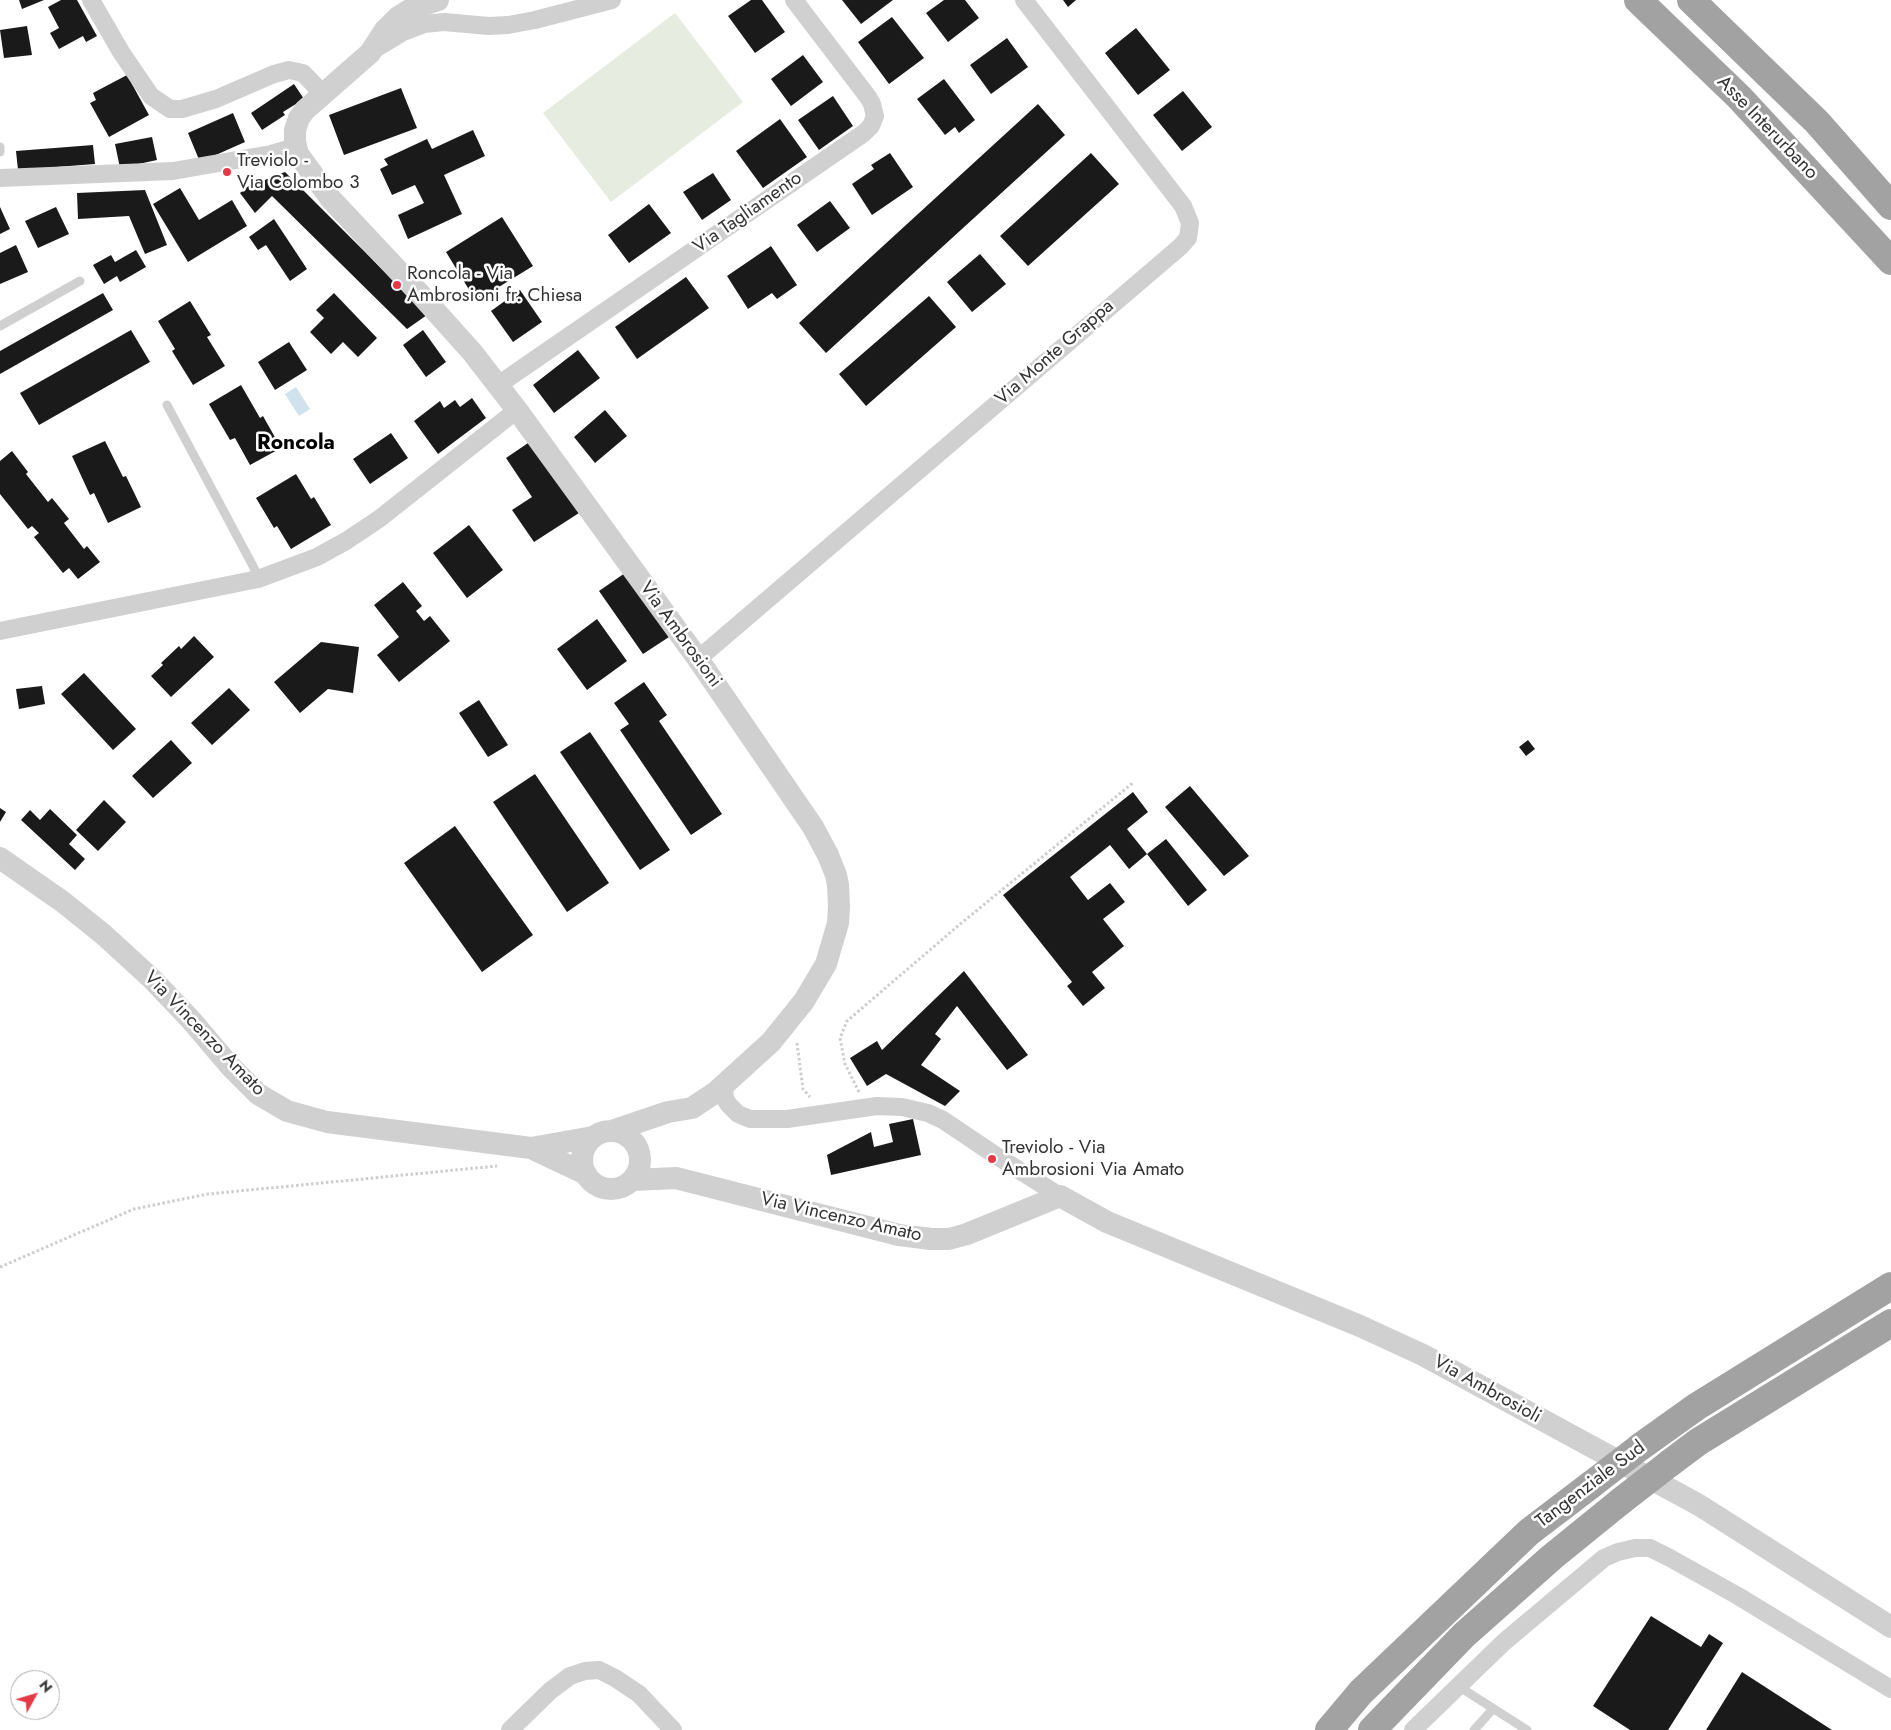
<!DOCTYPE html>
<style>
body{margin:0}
#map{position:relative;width:1891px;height:1730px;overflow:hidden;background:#fff;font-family:Jost,sans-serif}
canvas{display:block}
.north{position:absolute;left:10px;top:1670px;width:50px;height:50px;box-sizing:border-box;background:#fff;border:1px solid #adadad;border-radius:50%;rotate:51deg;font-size:14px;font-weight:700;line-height:20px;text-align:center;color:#333}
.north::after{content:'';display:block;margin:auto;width:18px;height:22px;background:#e63946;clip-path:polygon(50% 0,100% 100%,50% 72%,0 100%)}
</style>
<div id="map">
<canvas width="1891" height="1730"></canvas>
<div class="north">N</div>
</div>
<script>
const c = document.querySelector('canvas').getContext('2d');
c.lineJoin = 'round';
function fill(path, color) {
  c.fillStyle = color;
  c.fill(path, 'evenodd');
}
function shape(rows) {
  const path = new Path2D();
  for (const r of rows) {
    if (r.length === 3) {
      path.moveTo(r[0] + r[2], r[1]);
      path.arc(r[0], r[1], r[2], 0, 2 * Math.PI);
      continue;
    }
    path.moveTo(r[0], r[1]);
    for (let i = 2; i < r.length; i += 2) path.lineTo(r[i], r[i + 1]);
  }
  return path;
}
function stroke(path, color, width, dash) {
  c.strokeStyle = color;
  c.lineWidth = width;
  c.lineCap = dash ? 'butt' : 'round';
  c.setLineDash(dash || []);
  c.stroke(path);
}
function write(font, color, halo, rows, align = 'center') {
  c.font = font + ' Jost,sans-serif';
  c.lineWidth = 5;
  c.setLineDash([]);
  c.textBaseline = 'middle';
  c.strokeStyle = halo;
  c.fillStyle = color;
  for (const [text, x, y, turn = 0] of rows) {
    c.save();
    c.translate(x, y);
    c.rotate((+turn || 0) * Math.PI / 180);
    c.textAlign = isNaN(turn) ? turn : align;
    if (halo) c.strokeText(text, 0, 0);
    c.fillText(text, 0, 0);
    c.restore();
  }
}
fill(shape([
 [675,13,743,102,611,202,543,113]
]), '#e6ecdf');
fill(shape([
 [296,387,310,409,299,416,285,394]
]), '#cfe2ee');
fill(shape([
 [19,0,44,0,22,9],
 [61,0,77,0,97,36,86,42,83,36,59,49,50,33,59,28,48,7],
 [751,0,762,0,785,32,755,53,728,16],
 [842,0,893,0,861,24],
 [944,0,965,0,979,18,948,42,926,13],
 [1063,0,1076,0,1068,7],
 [892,17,924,58,889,84,858,42],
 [27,26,32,55,4,58,0,30],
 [1136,28,1170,70,1138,95,1105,53],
 [1007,38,1028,67,991,94,970,65],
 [803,55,823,82,791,106,771,79],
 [127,75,149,115,109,137,90,103,96,100,93,93],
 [944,79,975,120,959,133,955,127,945,135,917,99],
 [294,84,304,99,283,112,285,115,262,130,251,113],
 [401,88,417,128,344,155,329,115],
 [1183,91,1212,127,1182,151,1153,115],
 [833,96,853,126,819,150,798,120],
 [1038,104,1065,135,826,353,799,323],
 [233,113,245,142,200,162,188,133],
 [780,119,807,157,763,188,736,151],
 [473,130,485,156,444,175,462,214,408,239,398,215,424,203,415,185,392,195,380,169,388,165,384,159,427,139,432,149],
 [152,137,157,160,120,168,115,144],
 [93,145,95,164,18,170,16,151],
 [890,153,913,187,872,215,852,184,874,169,871,165],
 [1091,153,1119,184,1028,266,1000,236],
 [285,172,366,253,427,315,407,329,272,196,255,213,240,193,247,187],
 [713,173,731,200,702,220,683,192],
 [180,188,199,220,232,200,247,226,188,262,153,204],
 [145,190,167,245,145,254,129,216,78,219,77,193],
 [830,201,850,228,817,252,797,225],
 [649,204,671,233,629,263,608,235],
 [0,207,10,229,0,234],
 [56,207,69,234,38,248,25,221],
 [502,217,533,266,476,301,446,252],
 [274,219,307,269,290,281,266,245,258,250,249,237],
 [16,245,28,272,0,284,0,253],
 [771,246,797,285,777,299,772,293,748,309,727,276],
 [136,250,146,267,120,282,117,276,104,284,93,265,111,255,115,262],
 [980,254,1006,284,972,312,947,282],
 [686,277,709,308,637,359,615,327],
 [520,290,542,322,513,342,491,311],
 [103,293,113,310,0,374,0,351],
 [334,293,377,338,358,357,343,342,331,354,310,332,324,318,316,310],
 [929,296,956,327,866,406,839,374],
 [190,301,211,335,207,337,225,366,193,385,172,351,175,349,158,321],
 [131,330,150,362,39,425,20,393],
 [423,330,446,362,426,377,403,345],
 [289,342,307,370,275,390,258,362],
 [578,350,600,378,554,413,533,385],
 [241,385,260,418,263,416,281,448,250,465,235,438,230,440,209,404],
 [472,398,486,418,438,454,414,421,440,401,444,408,455,400,460,407],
 [605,410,627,436,595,463,574,437],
 [391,433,408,458,370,484,353,459],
 [105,441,123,477,126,476,141,507,108,523,94,493,90,495,72,456],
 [531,441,579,513,534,542,512,510,532,497,506,458],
 [12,451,28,472,26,474,48,502,52,498,69,519,64,523,84,549,87,546,100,562,78,579,69,568,63,573,34,537,39,533,32,526,28,529,0,494,0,461],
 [296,474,311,499,314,497,331,525,291,549,277,526,274,528,256,498],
 [469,525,503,570,467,598,433,553],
 [625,573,669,637,643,654,599,591],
 [403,582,422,606,416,611,424,621,430,616,450,641,399,682,377,655,399,637,374,605],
 [597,619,627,661,587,690,557,649],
 [194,636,214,657,171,697,151,676,163,665,161,663,179,646,181,649],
 [321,642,359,647,353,693,328,689,300,713,274,682],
 [84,673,136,729,113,750,61,694],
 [644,682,667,715,659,721,722,814,691,835,620,730,629,724,614,703],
 [42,686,45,704,19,709,16,689],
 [229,688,250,710,212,745,191,723],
 [479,700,508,745,488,757,459,713],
 [590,732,670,850,640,870,560,752],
 [171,740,192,763,153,798,132,776],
 [1528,740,1535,749,1526,756,1519,747],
 [535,774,609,883,567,912,493,802],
 [1190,786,1249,856,1224,876,1165,807],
 [1133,792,1148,812,1127,829,1147,854,1129,869,1110,845,1070,877,1088,900,1110,883,1125,902,1103,919,1124,946,1092,972,1105,988,1083,1006,1067,986,1072,982,1003,895],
 [104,800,126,822,98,851,76,830],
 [0,808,6,812,0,822],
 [50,809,77,835,69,844,85,859,75,870,21,820,30,810,40,820],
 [455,826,533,935,482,972,404,863],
 [1166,839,1207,890,1188,906,1147,854],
 [964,971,1028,1055,1007,1070,957,1006,935,1034,941,1039,921,1065,960,1091,945,1106,886,1074,867,1086,850,1058,877,1041,882,1050],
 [913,1119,921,1155,831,1175,827,1155,871,1132,874,1147,893,1142,889,1124],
 [1651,1616,1701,1647,1709,1634,1723,1643,1668,1730,1630,1730,1593,1706],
 [1742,1672,1804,1712,1832,1730,1706,1730]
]), '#1a1a1a');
stroke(shape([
 [797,1043,803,1089,810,1097],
 [859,1092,845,1064,840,1038,847,1021,959,925,1134,782],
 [0,1267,134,1209,208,1194,497,1166]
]), '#cdcdcd', 3, [2.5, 2.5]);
stroke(shape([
 [0,147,0,152],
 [0,326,80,281],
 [167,405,254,568,258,579],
 [1458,1686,1527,1730],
 [1474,1730,1493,1709]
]), '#d0d0d0', 9);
stroke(shape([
 [91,0,121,52,151,96,170,109,182,109,216,99,274,74,289,70,303,73,322,93],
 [375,49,403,32,424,24,444,22,489,26,508,25,535,20,612,0],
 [0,178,173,171,271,154,296,147],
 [498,385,864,133,871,126,875,116,872,104,868,97,794,0],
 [0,631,258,579,317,557,346,541,379,519,517,410],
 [698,659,1180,247,1188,238,1190,223,1183,206,1024,0],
 [724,1085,725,1099,729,1105,738,1114,750,1119,787,1119,877,1106,902,1107,928,1113,943,1120,995,1155,1060,1196],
 [510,1730,550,1691,570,1676,585,1671,599,1670,615,1678,639,1694,673,1730],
 [1413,1730,1504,1642,1604,1558,1618,1552,1635,1548,1650,1548,1670,1558,1738,1596,1891,1689]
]), '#d0d0d0', 18);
stroke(shape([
 [438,0,411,9,398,17,385,30,370,53,305,110,299,118,295,130,295,142,298,154,330,198,420,294,472,352,517,410,698,659,813,827,828,855,836,875,838,885,839,907,838,923,826,964,804,1001,771,1042,716,1092,692,1108,668,1112,612,1131],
 [0,858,63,902,104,935,152,979,191,1020,230,1066,258,1094,287,1111,327,1122,531,1148,593,1137],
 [611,1160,29],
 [531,1148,586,1174],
 [633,1180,676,1178,899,1235,931,1239,949,1239,967,1234,1060,1196,1107,1222,1360,1326,1423,1355,1699,1505,1891,1627]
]), '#d0d0d0', 22);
stroke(shape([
 [1638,0,1739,97,1891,261],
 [1691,0,1817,122,1891,206],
 [1640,1447,1696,1407,1891,1286],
 [1670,1463,1698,1442,1891,1323],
 [1329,1730,1361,1692,1529,1532,1592,1484],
 [1372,1730,1464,1635,1552,1557,1621,1501]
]), '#a2a2a2', 28);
stroke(shape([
 [1592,1484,1640,1447],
 [1621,1501,1670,1463]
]), '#a2a2a2', 28);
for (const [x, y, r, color] of [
 [227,172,5,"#e63946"],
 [397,285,5,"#e63946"],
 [992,1159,5,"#e63946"]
]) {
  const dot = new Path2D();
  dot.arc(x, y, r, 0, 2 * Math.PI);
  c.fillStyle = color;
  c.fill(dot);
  stroke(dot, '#fff', 2);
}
write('19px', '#333', '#fff', [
 ["Asse Interurbano",1767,128,46],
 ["Via Tagliamento",748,213,-35],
 ["Via Monte Grappa",1055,353,-41],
 ["Via Ambrosioni",680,635,54],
 ["Via Vincenzo Amato",204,1034,46],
 ["Via Vincenzo Amato",841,1218,13],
 ["Via Ambrosioli",1487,1390,29],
 ["Tangenziale Sud",1591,1485,-37]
]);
write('19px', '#333', '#fff', [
 ["Treviolo -",237,161],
 ["Via Colombo 3",237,183],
 ["Roncola - Via",407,274],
 ["Ambrosioni fr. Chiesa",407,296],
 ["Treviolo - Via",1002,1148],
 ["Ambrosioni Via Amato",1002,1170]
], 'left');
write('bold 21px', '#000', '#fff', [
 ["Roncola",296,444]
]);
</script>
